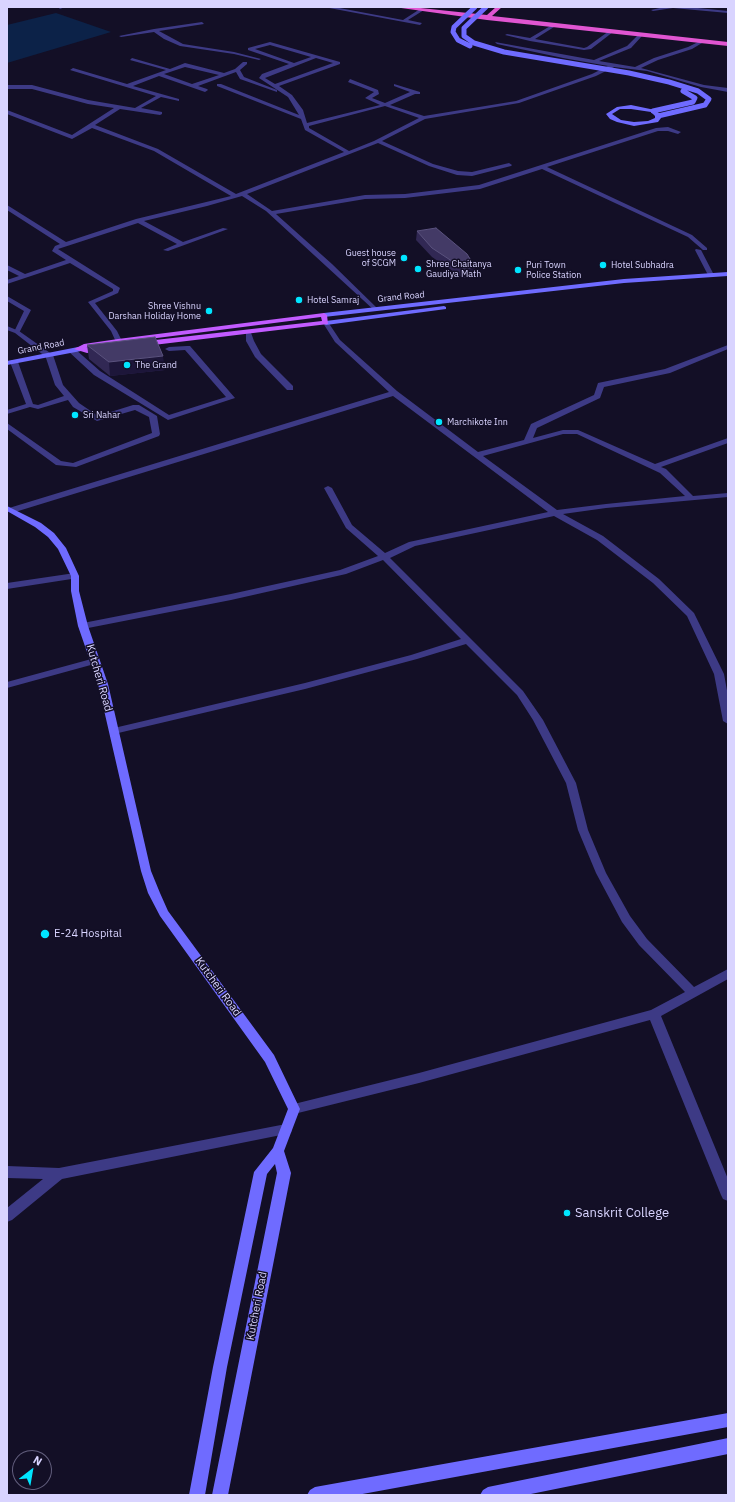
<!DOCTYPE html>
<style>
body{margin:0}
#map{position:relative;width:735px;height:1502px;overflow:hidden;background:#130f26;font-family:"IBM Plex Sans",sans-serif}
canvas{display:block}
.frame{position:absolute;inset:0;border:8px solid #d9d4ff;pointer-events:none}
.north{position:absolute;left:12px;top:1450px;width:40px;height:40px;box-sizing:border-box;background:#130f26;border:1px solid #625e7d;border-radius:50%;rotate:31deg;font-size:11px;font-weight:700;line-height:16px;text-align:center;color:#d9d4ff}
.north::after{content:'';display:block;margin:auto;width:14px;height:18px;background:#00e5ff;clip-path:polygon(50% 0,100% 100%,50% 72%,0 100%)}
</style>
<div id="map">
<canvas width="735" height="1502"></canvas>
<div class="frame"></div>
<div class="north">N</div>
</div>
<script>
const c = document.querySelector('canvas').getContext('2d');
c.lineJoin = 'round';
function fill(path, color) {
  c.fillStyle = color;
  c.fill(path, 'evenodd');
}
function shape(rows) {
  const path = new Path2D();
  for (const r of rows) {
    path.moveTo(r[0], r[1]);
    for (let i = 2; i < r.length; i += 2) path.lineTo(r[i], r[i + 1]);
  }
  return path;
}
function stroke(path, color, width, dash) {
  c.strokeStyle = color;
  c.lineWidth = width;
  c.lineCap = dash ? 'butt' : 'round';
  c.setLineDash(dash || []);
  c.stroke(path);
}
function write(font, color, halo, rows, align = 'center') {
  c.font = font + ' "IBM Plex Sans",sans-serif';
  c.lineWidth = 3;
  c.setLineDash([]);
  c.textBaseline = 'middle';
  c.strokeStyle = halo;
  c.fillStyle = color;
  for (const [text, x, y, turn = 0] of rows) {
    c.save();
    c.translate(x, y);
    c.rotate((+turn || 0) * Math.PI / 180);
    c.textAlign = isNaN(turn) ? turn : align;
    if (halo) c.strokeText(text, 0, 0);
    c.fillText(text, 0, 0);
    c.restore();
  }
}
fill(shape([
 [56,13,111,32,7,63,7,25]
]), '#0c2248');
fill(shape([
 [58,7,65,7,60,9,58,7],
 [324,7,334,7,403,20,420,9,424,10,408,20,422,23,420,25,324,7],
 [664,7,688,7,728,11,728,13,673,8,653,11,651,10,664,7],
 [202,22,204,24,159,31,183,44,234,52,261,59,259,60,234,54,180,46,164,39,154,32,121,37,119,36,154,29,202,22],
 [552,25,554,27,535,39,584,48,587,47,609,31,613,32,591,49,584,50,530,41,505,35,507,34,530,38,552,25],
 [638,35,642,36,631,48,599,61,635,67,654,58,688,47,700,41,702,43,692,49,658,60,641,68,704,85,728,88,728,92,701,87,647,71,614,67,596,76,519,103,425,119,382,141,433,164,458,171,472,172,509,163,512,165,511,166,472,176,457,175,429,166,378,143,247,194,272,211,365,195,405,194,479,185,656,128,668,127,681,132,678,134,668,131,658,131,547,167,692,235,707,248,707,250,703,250,688,237,542,169,480,189,405,198,365,199,276,214,332,264,377,308,378,309,375,311,266,211,242,196,207,206,144,221,183,242,223,228,228,229,168,251,163,250,177,244,138,223,58,249,120,288,118,293,95,303,117,331,122,341,120,342,116,342,111,331,88,302,113,291,113,289,70,263,7,284,7,280,19,276,7,270,7,265,25,274,66,260,52,251,55,246,60,244,7,210,7,205,66,242,136,219,231,196,154,151,92,128,72,139,7,114,7,110,72,135,114,108,88,104,32,89,7,89,7,85,32,85,88,100,135,108,156,96,70,70,73,68,127,84,166,70,130,60,132,58,170,69,185,63,224,73,235,69,243,62,247,62,247,64,240,70,244,77,277,90,277,92,240,79,236,72,198,86,207,89,208,90,205,92,159,76,133,86,179,99,179,101,161,97,141,108,162,112,162,114,160,115,120,109,95,125,158,149,236,194,344,152,305,130,301,119,217,86,217,84,221,84,299,115,288,97,259,78,262,74,289,64,248,50,248,48,270,42,340,62,340,64,279,86,292,95,303,110,307,123,380,105,365,98,374,92,348,82,350,79,378,90,379,94,372,98,385,103,410,92,394,86,394,84,420,92,420,94,415,94,390,105,424,116,516,101,592,74,608,66,563,58,497,44,495,42,594,60,627,46,638,35],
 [270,45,311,57,294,63,255,49,270,45],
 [316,58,333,63,275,84,265,78,316,58],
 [185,67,219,75,192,84,164,74,185,67],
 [385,106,419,118,374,141,349,151,309,128,309,126,385,106],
 [696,249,701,250,714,275,713,276,708,275,695,250,696,249],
 [7,296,31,310,19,333,14,332,24,311,7,301,7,296],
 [326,321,328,322,340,340,397,391,478,452,524,440,531,424,594,395,598,383,665,369,728,345,728,349,670,373,604,387,600,398,537,428,533,438,563,430,578,430,655,464,728,438,728,443,661,467,666,469,693,496,728,493,728,497,606,508,563,514,603,536,659,579,694,613,724,674,728,696,728,724,723,721,714,674,687,616,653,583,597,540,554,516,415,546,390,558,523,691,543,720,576,783,588,830,606,873,630,916,647,939,694,987,728,969,728,979,661,1016,728,1179,728,1201,723,1199,721,1195,650,1020,419,1083,294,1114,290,1113,288,1109,290,1105,294,1104,419,1073,651,1010,685,992,639,945,622,922,596,873,578,830,566,783,533,720,517,695,466,644,417,659,305,689,114,734,111,733,109,731,114,728,305,683,411,655,461,639,383,560,346,574,231,600,83,629,78,626,83,623,231,594,340,570,378,556,346,528,324,488,328,486,332,488,352,525,385,553,409,542,548,512,393,396,15,512,9,512,8,510,9,508,389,392,335,342,323,323,326,321],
 [563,434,577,434,660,473,685,496,606,504,557,510,483,456,563,434],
 [246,330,250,330,254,341,261,354,293,386,293,390,287,390,255,357,246,341,246,330],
 [187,346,190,346,235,398,168,420,94,375,68,351,75,349,100,371,169,415,226,397,185,350,169,351,165,349,169,347,187,346],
 [46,353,53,355,63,385,79,403,98,416,133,405,139,405,157,416,160,434,159,436,76,467,56,465,7,429,7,423,61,461,73,463,152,433,149,417,135,410,97,421,73,407,68,400,38,409,30,407,7,414,7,410,26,404,10,362,11,360,18,362,33,404,38,405,64,396,55,385,45,355,46,353],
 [75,573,79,576,78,578,7,589,7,583,75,573],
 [95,658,98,659,100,661,98,663,7,688,7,682,95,658],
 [286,1124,291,1125,292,1129,291,1133,286,1134,62,1179,12,1220,7,1222,7,1208,43,1179,7,1178,7,1166,59,1168,286,1124]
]), '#3d3a85');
fill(shape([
 [7,326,19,331,53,355,46,357,15,333,7,330,7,326]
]), '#3d3a85');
fill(shape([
 [631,105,655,110,660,114,661,118,658,122,634,126,617,122,610,119,606,114,617,107,631,105],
 [620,109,631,109,651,112,655,116,655,118,648,121,634,122,621,120,612,114,620,109],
 [728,272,728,276,624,283,324,317,321,315,324,313,624,279,728,272],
 [444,306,446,307,446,309,326,325,323,323,326,321,444,306],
 [78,347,81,347,81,351,7,365,7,361,78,347],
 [7,506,41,523,54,533,66,548,79,576,79,591,88,626,108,684,151,871,160,893,168,911,274,1055,300,1109,284,1151,291,1173,228,1495,212,1495,277,1173,275,1164,267,1174,227,1367,205,1495,189,1495,213,1367,254,1172,273,1148,288,1109,265,1062,160,916,148,893,141,871,98,684,78,626,71,591,71,576,58,549,48,537,35,527,7,511,7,506],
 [728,1413,728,1427,357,1495,307,1495,310,1490,315,1487,728,1413],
 [728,1438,728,1454,526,1495,480,1495,483,1490,488,1487,728,1438]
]), '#6f6bff');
fill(shape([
 [324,313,327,315,328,324,87,353,74,349,84,344,118,339,324,313],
 [321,317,322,321,85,348,118,343,321,317]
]), '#c25bff');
fill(shape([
 [394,7,411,7,487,15,496,7,502,7,492,16,728,42,728,46,487,20,394,7]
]), '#e055d1');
stroke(shape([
 [486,7,464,28,464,36,474,43,504,52,629,73,669,82,698,91,709,99,705,105,658,116],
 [470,46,458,40,453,32,454,27,475,7],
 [653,111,693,102,695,98,683,91]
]), '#6f6bff', 5);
fill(shape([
 [417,231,475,277,463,278,432,257,416,240],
 [87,345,165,370,110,376,89,359]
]), '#312854');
fill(shape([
 [475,267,475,277,463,278,464,269],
 [163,356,165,370,110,376,109,362]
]), '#1d163a');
const building = shape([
 [436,228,467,254,475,267,464,269,432,248,417,231,436,228],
 [155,337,163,356,109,362,87,345,155,337]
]);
fill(building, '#433a66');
stroke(building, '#5a527e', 1);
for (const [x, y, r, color] of [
 [404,258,4,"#00e5ff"],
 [603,265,4,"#00e5ff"],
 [418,269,4,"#00e5ff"],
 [518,270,4,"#00e5ff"],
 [299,300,4,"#00e5ff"],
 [209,311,4,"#00e5ff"],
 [127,365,4,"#00e5ff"],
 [75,415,4,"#00e5ff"],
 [439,422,4,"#00e5ff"],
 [45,934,5,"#00e5ff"],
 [567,1213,4,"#00e5ff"]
]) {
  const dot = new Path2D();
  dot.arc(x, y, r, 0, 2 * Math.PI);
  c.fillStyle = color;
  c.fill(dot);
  stroke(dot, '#130f26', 1.5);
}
write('9px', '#d9d4ff', '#130f26', [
 ["Guest house",396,253,"right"],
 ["of SCGM",396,263,"right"],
 ["Shree Chaitanya",426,264],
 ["Gaudiya Math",426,274],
 ["Puri Town",526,265],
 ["Police Station",526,275],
 ["Hotel Subhadra",611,265],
 ["Hotel Samraj",307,300],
 ["Shree Vishnu",201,306,"right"],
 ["Darshan Holiday Home",201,316,"right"],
 ["The Grand",135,365],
 ["Sri Nahar",83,415],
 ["Marchikote Inn",447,422]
], 'left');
write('9px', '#d9d4ff', '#130f26', [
 ["Grand Road",401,297,-6],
 ["Grand Road",41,347,-11]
]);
write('11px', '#d9d4ff', '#130f26', [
 ["Kutcheri Road",99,678,74],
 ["Kutcheri Road",218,987,54],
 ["Kutcheri Road",257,1306,-79]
]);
write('11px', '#d9d4ff', '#130f26', [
 ["E-24 Hospital",54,934]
], 'left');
write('13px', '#d9d4ff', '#130f26', [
 ["Sanskrit College",575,1213]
], 'left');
</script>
